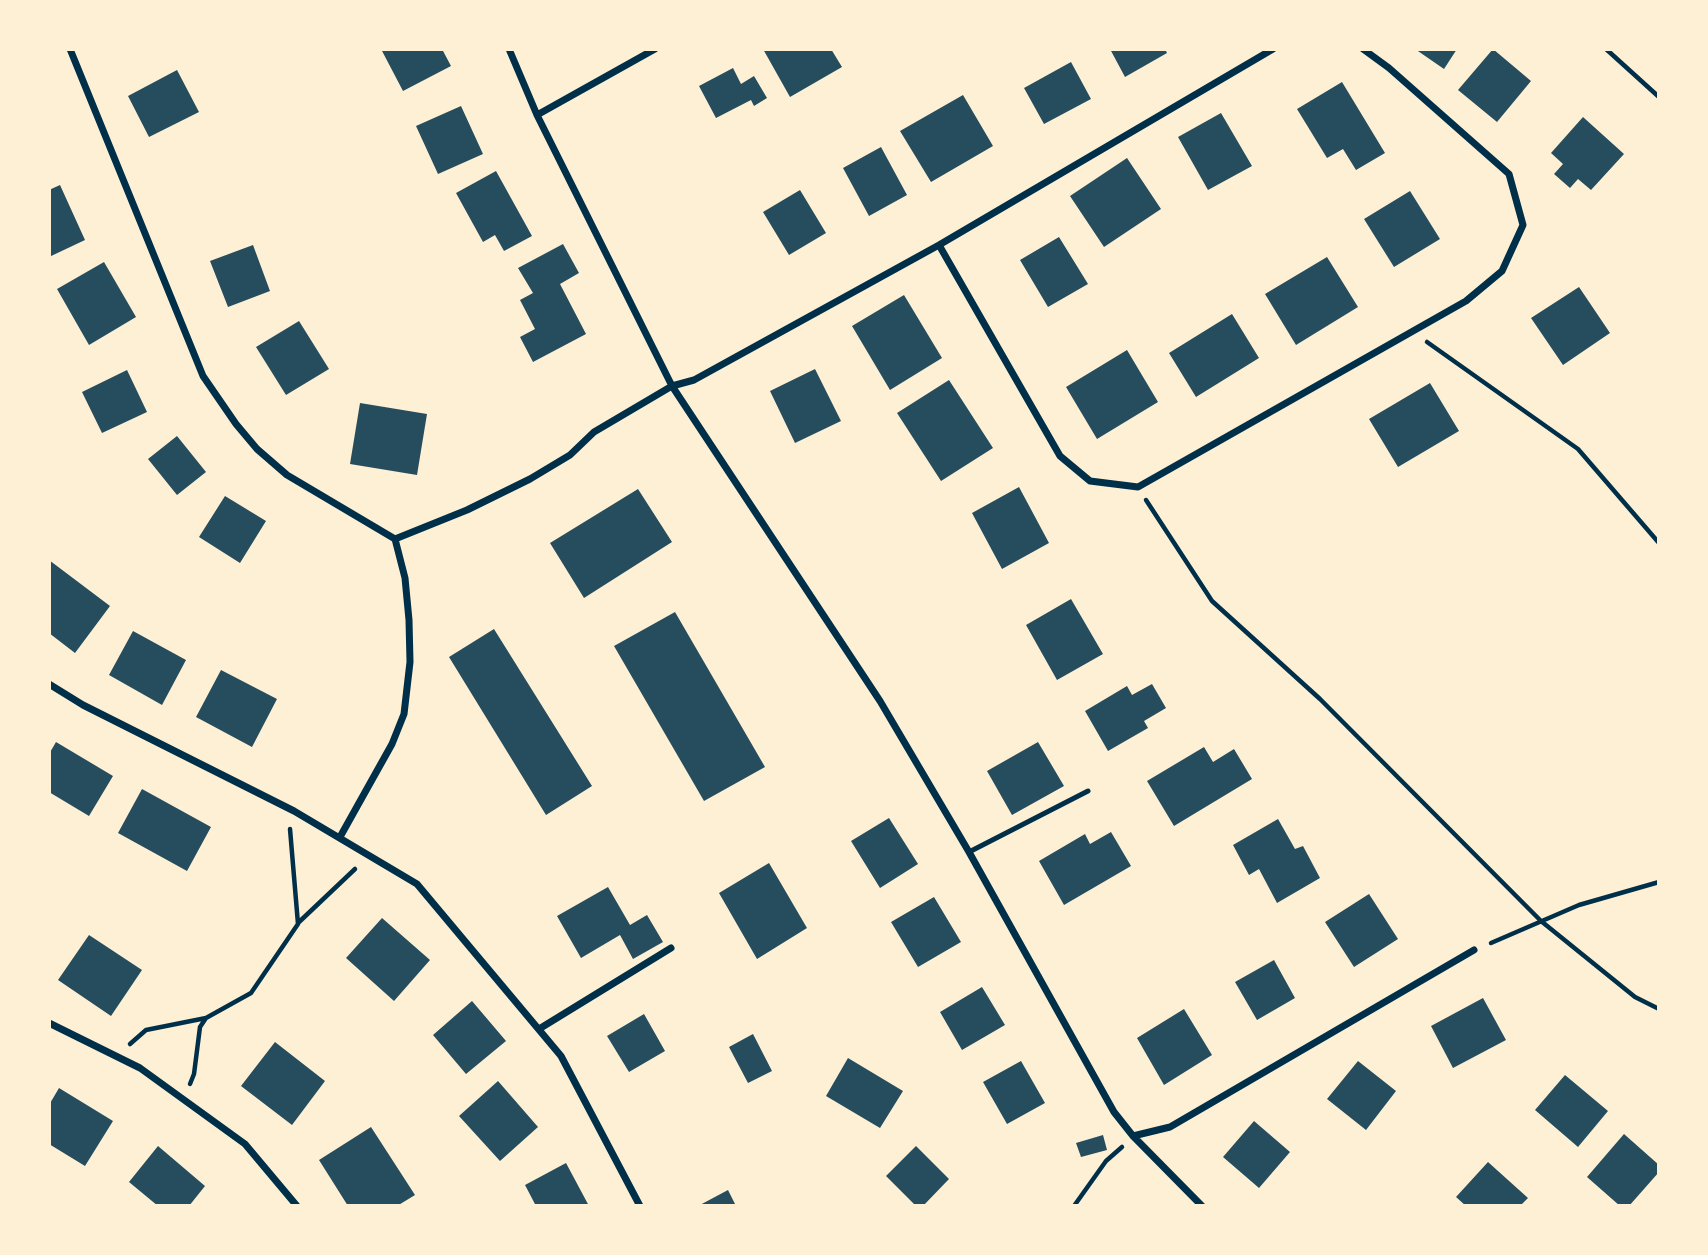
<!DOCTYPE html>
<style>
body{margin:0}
#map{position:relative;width:1708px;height:1255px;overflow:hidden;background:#fdf0d5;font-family:"Alegreya Sans",sans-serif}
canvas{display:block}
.frame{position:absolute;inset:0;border:51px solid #fdf0d5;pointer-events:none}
</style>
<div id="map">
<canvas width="1708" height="1255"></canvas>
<div class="frame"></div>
</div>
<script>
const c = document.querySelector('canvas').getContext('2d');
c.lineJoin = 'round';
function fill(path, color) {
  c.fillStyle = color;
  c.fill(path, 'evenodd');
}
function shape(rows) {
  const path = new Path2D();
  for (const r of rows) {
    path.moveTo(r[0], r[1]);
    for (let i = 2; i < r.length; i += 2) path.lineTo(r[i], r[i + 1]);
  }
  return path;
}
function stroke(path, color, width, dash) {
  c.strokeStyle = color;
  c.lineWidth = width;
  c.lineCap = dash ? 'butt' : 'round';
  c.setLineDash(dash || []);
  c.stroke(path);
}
fill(shape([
 [381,49,442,49,451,66,403,91],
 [763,49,831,49,842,67,790,97],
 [1110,49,1165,49,1167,53,1125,77],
 [1415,49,1457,49,1444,69],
 [1493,49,1531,81,1497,122,1458,90],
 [1071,62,1091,99,1044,124,1024,88],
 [733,68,741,84,754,76,767,98,754,106,751,100,716,118,699,86],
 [177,70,199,112,149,137,128,96],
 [1342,82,1385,153,1356,170,1343,149,1327,158,1297,109],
 [963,95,993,146,931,182,900,131],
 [461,106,483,154,438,174,416,126],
 [1221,113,1252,166,1208,190,1178,137],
 [1583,117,1624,154,1591,190,1578,179,1570,188,1554,174,1563,164,1551,153],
 [881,147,907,195,869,216,843,168],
 [1127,158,1161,209,1104,247,1070,196],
 [496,171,532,236,504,251,495,235,483,242,456,193],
 [60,185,85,240,49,257,49,190],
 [800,190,826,233,789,255,763,212],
 [1410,191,1440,239,1394,267,1364,219],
 [1059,237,1088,284,1048,307,1020,260],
 [563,244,579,273,560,284,586,334,533,362,520,337,535,329,520,300,533,293,518,268],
 [253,245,270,291,228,307,210,261],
 [1327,257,1358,307,1296,345,1265,294],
 [104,262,136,317,89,345,57,289],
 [1579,287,1610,333,1563,365,1531,318],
 [904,295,942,358,890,390,852,326],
 [1232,314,1259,358,1196,397,1169,353],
 [299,321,329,369,286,395,256,347],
 [1127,350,1158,402,1097,439,1066,387],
 [815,369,841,421,795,443,770,391],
 [127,370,147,412,102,433,82,392],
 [949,380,993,448,941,481,897,413],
 [1430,383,1459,431,1398,467,1369,419],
 [360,403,427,414,417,475,350,464],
 [177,436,206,472,177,495,148,459],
 [1019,487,1049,543,1002,569,972,513],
 [638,489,672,542,584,598,550,543],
 [225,496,266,521,240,563,199,537],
 [49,560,110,606,75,653,49,633],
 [1071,599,1103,654,1057,680,1026,625],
 [675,612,765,767,704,801,614,646],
 [494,629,592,786,546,815,449,657],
 [133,631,186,660,162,705,109,675],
 [221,670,277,699,252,747,196,717],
 [1152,684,1166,708,1144,721,1148,728,1108,751,1085,711,1127,686,1132,695],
 [56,742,113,776,89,816,49,792,49,754],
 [1038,742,1064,786,1012,815,987,771],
 [1204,747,1213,762,1234,749,1252,779,1174,826,1147,781],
 [142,789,211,827,187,871,118,833],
 [889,818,918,864,880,888,851,841],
 [1278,819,1295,849,1303,846,1320,878,1277,903,1259,869,1249,875,1233,845],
 [1111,832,1131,866,1064,905,1039,861,1085,834,1090,844],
 [769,863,807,928,757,959,719,893],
 [608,887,630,925,647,915,663,942,633,959,620,935,581,958,557,916],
 [1369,894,1398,939,1354,967,1325,922],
 [934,897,961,942,918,967,891,922],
 [382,918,430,960,394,1001,346,958],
 [89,935,142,970,111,1016,58,980],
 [1274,960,1295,998,1257,1020,1235,982],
 [982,987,1005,1025,962,1050,940,1012],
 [1483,998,1506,1040,1453,1068,1431,1026],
 [472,1001,506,1041,466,1074,433,1035],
 [1184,1009,1212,1055,1164,1085,1137,1038],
 [644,1014,665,1051,629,1072,607,1036],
 [753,1034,772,1071,748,1083,729,1047],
 [275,1042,325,1081,292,1125,241,1086],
 [848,1058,903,1091,880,1128,826,1096],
 [1021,1061,1045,1103,1007,1124,983,1082],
 [1358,1061,1396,1091,1366,1130,1327,1099],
 [1565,1075,1608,1111,1578,1147,1535,1110],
 [498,1081,538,1127,500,1161,459,1116],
 [59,1088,113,1121,85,1166,49,1144,49,1105],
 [1254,1121,1290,1152,1259,1188,1223,1157],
 [371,1127,415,1195,397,1206,348,1206,319,1160],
 [1624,1134,1659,1165,1659,1172,1629,1206,1620,1206,1587,1177],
 [1103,1135,1107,1150,1081,1157,1076,1143],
 [158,1146,205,1186,189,1206,158,1206,129,1182],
 [916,1146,949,1179,923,1206,916,1206,886,1176],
 [1488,1162,1528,1198,1520,1206,1466,1206,1456,1197],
 [566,1163,589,1206,536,1206,525,1185],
 [728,1190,736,1206,698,1206]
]), '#264d5e');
stroke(shape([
 [1606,49,1659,97],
 [1427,342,1578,449,1659,543],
 [1146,500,1212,601,1320,699,1541,921,1635,997,1659,1009],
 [298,923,355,869],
 [1491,943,1579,905,1659,882],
 [130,1044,146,1030,206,1018],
 [190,1084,194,1074,200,1027,206,1018,251,993,298,924,290,829],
 [1074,1206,1106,1161,1122,1147]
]), '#003049', 4.5);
stroke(shape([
 [969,852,1088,791]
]), '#003049', 5);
stroke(shape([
 [70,49,203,376,236,424,257,449,287,475,395,539,405,578,409,620,410,662,404,714,392,744,340,837],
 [509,49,537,115,672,386,880,701,969,852,1114,1112,1133,1136,1202,1206],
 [537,115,655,49],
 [939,245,1060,456,1090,481,1138,487,1466,301,1502,271,1523,225,1509,174,1389,68,1363,49],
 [395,539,467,510,530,479,570,455,594,432,672,386,694,380,939,245,1273,49],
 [49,684,83,705,294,811,417,884,561,1056,640,1206],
 [49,1023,140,1068,245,1144,297,1206],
 [539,1029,671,948],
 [1133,1136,1170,1127,1474,950]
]), '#003049', 7);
</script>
